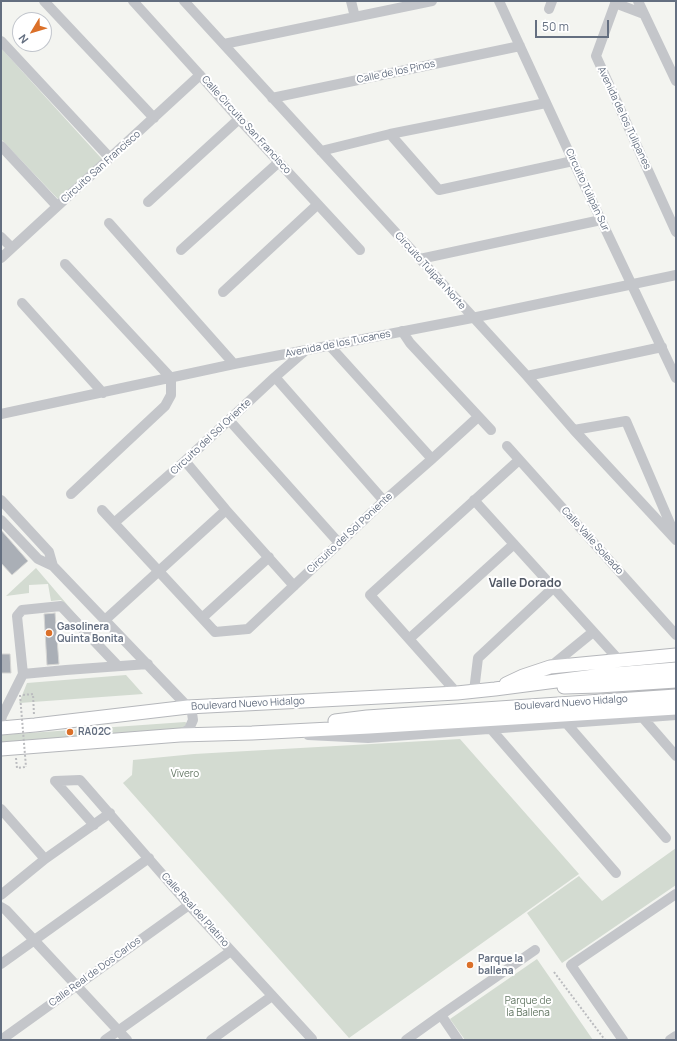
<!DOCTYPE html>
<meta charset="utf-8">
<style>
body{margin:0}
#map{position:relative;width:677px;height:1041px;overflow:hidden;background:#f3f4f0;font-family:Manrope,sans-serif}
canvas{display:block}
.frame{position:absolute;inset:0;border:2px solid #646f80;pointer-events:none}
.north{position:absolute;left:12px;top:12px;width:40px;height:40px;box-sizing:border-box;background:#fff;border:1px solid #c1c5cc;border-radius:50%;rotate:232deg;font-size:11px;font-weight:700;line-height:16px;text-align:center;color:#646f80}
.north::after{content:'';display:block;margin:auto;width:14px;height:18px;background:#db7029;clip-path:polygon(50% 0,100% 100%,50% 72%,0 100%)}
.scale{position:absolute;left:535px;top:20px;width:74px;height:18px;box-sizing:border-box;border:2px solid #646f80;border-top:0;padding-left:5px;font-size:12px;line-height:14px;white-space:nowrap;color:#646f80;-webkit-text-stroke:3px #fff;paint-order:stroke}
</style>
<div id="map">
<canvas width="677" height="1041"></canvas>
<div class="frame"></div>
<div class="north">N</div>
<div class="scale">50 m</div>
</div>
<script>
const c = document.querySelector('canvas').getContext('2d');
c.lineJoin = 'round';
function fill(path, color) {
  c.fillStyle = color;
  c.fill(path, 'evenodd');
}
function shape(rows) {
  const path = new Path2D();
  for (const r of rows) {
    path.moveTo(r[0], r[1]);
    for (let i = 2; i < r.length; i += 2) path.lineTo(r[i], r[i + 1]);
  }
  return path;
}
function stroke(path, color, width, dash) {
  c.strokeStyle = color;
  c.lineWidth = width;
  c.lineCap = dash ? 'butt' : 'round';
  c.setLineDash(dash || []);
  c.stroke(path);
}
function write(font, color, halo, rows, align = 'center') {
  c.font = font + ' Manrope,sans-serif';
  c.lineWidth = 4;
  c.setLineDash([]);
  c.textBaseline = 'middle';
  c.strokeStyle = halo;
  c.fillStyle = color;
  for (const [text, x, y, turn = 0] of rows) {
    c.save();
    c.translate(x, y);
    c.rotate((+turn || 0) * Math.PI / 180);
    c.textAlign = isNaN(turn) ? turn : align;
    if (halo) c.strokeText(text, 0, 0);
    c.fillText(text, 0, 0);
    c.restore();
  }
}
fill(shape([
 [1,48,102,159,58,199,1,139],
 [36,568,100,643,97,643,61,600,51,601,48,584,29,585,29,593,6,596],
 [126,675,143,694,19,703,27,683],
 [185,722,187,723,184,728,89,735,40,743,1,746,1,735],
 [460,739,579,874,349,1038,123,783,132,775,133,760,194,754],
 [676,848,676,885,562,963,527,913,579,876,602,901],
 [537,959,593,1040,465,1040,450,1019]
]), '#d3dbd1');
const building = shape([
 [1,530,28,561,12,575,1,563,1,530],
 [55,613,59,664,47,665,44,614,55,613],
 [1,654,10,654,11,673,1,673,1,654]
]);
fill(building, '#aaafb6');
stroke(building, '#d5d5d3', 1);
const major = shape([
 [506,684,523,676,550,667,676,655],
 [564,687,599,686,676,681],
 [335,721,367,717,676,696],
 [1,728,35,725,188,707,457,693,495,689,602,675,676,669],
 [1,749,180,735,252,733,369,727,676,708]
]);
stroke(major, '#b5b7bb', 15);
stroke(shape([
 [23,695,33,694,34,715],
 [16,758,17,768,26,767],
 [554,972,605,1040]
]), '#bbbcbf', 2, [2, 2]);
stroke(shape([
 [44,1,154,118],
 [133,1,200,75,239,119,360,250],
 [184,1,527,376,574,430,676,540],
 [351,1,355,17],
 [499,1,573,161,676,378],
 [616,1,596,56,676,232],
 [638,1,676,81],
 [615,3,644,14],
 [549,9,552,1],
 [1,41,110,158],
 [224,44,432,1],
 [272,98,520,46],
 [390,134,439,190,573,161],
 [1,146,57,206],
 [321,151,390,134,546,103],
 [148,202,239,119],
 [109,223,234,364],
 [1,237,12,248],
 [181,250,279,162],
 [1,258,200,75],
 [420,259,601,220],
 [65,264,171,378,171,395,165,406,71,494],
 [223,292,317,205],
 [22,303,103,393],
 [402,331,410,343,491,430],
 [329,345,432,459],
 [527,376,662,347],
 [275,377,384,501],
 [1,414,234,364,472,318,676,275],
 [229,420,339,543],
 [574,430,626,421,675,535],
 [507,446,676,635],
 [185,461,226,510,294,586],
 [1,500,49,552,53,566],
 [474,500,619,660],
 [102,510,215,632,248,629,384,501,432,459,478,417],
 [1,520,38,559,53,566,188,707,192,713,193,720,189,729,180,735],
 [114,523,185,461,275,377,306,350],
 [202,618,269,557],
 [105,620,226,510],
 [409,639,514,544],
 [550,667,593,632],
 [23,674,17,616,22,610,61,606,118,666],
 [474,691,478,658,553,588],
 [457,693,370,595,519,460],
 [643,718,676,756],
 [1,721,2,716,23,674,66,670,148,664],
 [567,724,666,838],
 [491,729,616,873],
 [308,735,368,738,676,715],
 [55,781,80,780,189,905,312,1039,311,1040],
 [55,781,94,825],
 [1,809,45,859],
 [1,895,45,859,110,813],
 [1,907,6,910,34,940,127,1040],
 [1,964,149,858],
 [441,1015,458,1040],
 [1,1040,189,905],
 [105,1040,231,951],
 [211,1040,272,996],
 [406,1040,441,1015,535,950],
 [623,1040,571,965,676,894],
 [670,1040,676,1036]
]), '#c4c6ca', 10);
stroke(major, '#fff', 13);
stroke(shape([
 [20,695,26,767]
]), '#bbbcbf', 2, [2, 2]);
for (const [x, y, r, color] of [
 [49,633,4,"#db7029"],
 [70,732,4,"#db7029"],
 [470,965,4,"#db7029"]
]) {
  const dot = new Path2D();
  dot.arc(x, y, r, 0, 2 * Math.PI);
  c.fillStyle = color;
  c.fill(dot);
  stroke(dot, '#fff', 1.5);
}
write('10px', '#646f80', '#fff', [
 ["Calle de los Pinos",396,72,-12],
 ["Avenida de los Tulipanes",624,118,65],
 ["Calle Circuito San Francisco",246,125,48],
 ["Circuito San Francisco",101,167,-42],
 ["Circuito Tulipán Sur",587,190,65],
 ["Circuito Tulipán Norte",430,271,48],
 ["Avenida de los Tucanes",338,344,-11],
 ["Circuito del Sol Oriente",211,437,-43],
 ["Circuito del Sol Poniente",350,533,-43],
 ["Calle Valle Soleado",592,541,48],
 ["Boulevard Nuevo Hidalgo",571,703,-4],
 ["Boulevard Nuevo Hidalgo",248,704,-3],
 ["Calle Real del Platino",195,910,48],
 ["Calle Real de Dos Carlos",95,972,-36]
]);
write('bold 10px', '#646f80', '#fff', [
 ["Gasolinera",57,627],
 ["Quinta Bonita",57,639],
 ["RA02C",78,732],
 ["Parque la",478,959],
 ["ballena",478,971]
], 'left');
write('10px', '#637763', '#fff', [
 ["Vivero",185,774],
 ["Parque de",528,1001],
 ["la Ballena",528,1013]
]);
write('bold 12px', '#525965', '#fff', [
 ["Valle Dorado",525,584]
]);
</script>
